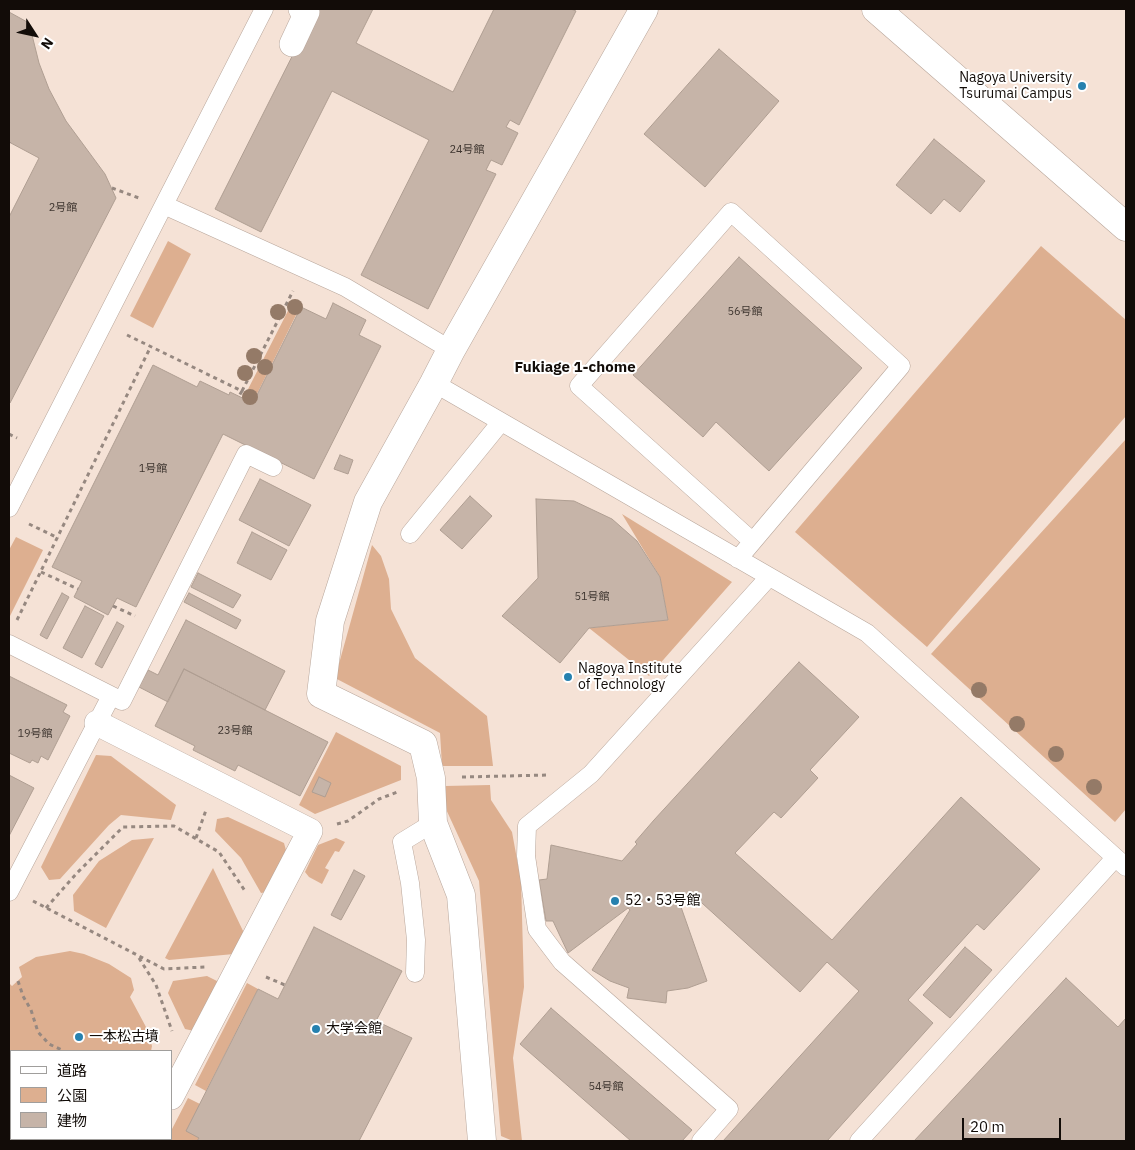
<!DOCTYPE html>
<meta charset="utf-8">
<style>
body{margin:0}
#map{position:relative;width:1135px;height:1150px;overflow:hidden;background:#f5e2d6;font-family:"IBM Plex Sans","Noto Sans JP",sans-serif}
canvas{display:block}
.frame{position:absolute;inset:0;border:10px solid #120c08;pointer-events:none}
.legend{position:absolute;left:10px;top:1050px;width:162px;height:90px;box-sizing:border-box;background:#fff;border:1px solid #a09e9c;margin:0;padding:6px 9px;list-style:none;font-size:15px;color:#120c08}
.legend li{display:flex;align-items:center;gap:10px;height:25px}
.legend b{width:25px;border:1px solid #a09e9c}
.north{position:absolute;left:10px;top:10px;width:50px;height:50px;-webkit-text-stroke:4px #fff;paint-order:stroke;rotate:125deg;font-size:14px;font-weight:700;line-height:20px;text-align:center;color:#120c08}
.north::after{content:'';display:block;margin:auto;width:18px;height:22px;background:#120c08;clip-path:polygon(50% 0,100% 100%,50% 72%,0 100%)}
.scale{position:absolute;left:962px;top:1118px;width:99px;height:22px;box-sizing:border-box;border:2px solid #120c08;border-top:0;padding-left:6px;font-size:15px;line-height:18px;white-space:nowrap;color:#120c08;-webkit-text-stroke:4px #fff;paint-order:stroke}
</style>
<div id="map">
<canvas width="1135" height="1150"></canvas>
<div class="frame"></div>
<ul class="legend">
<li><b style="height:6px;background:#fff"></b>道路</li>
<li><b style="height:14px;background:#ddaf90"></b>公園</li>
<li><b style="height:14px;background:#c6b4a8"></b>建物</li>
</ul>
<div class="north">N</div>
<div class="scale">20 m</div>
</div>
<script>
const c = document.querySelector('canvas').getContext('2d');
c.lineJoin = 'round';
function fill(path, color) {
  c.fillStyle = color;
  c.fill(path, 'evenodd');
}
function shape(rows) {
  const path = new Path2D();
  for (const r of rows) {
    path.moveTo(r[0], r[1]);
    for (let i = 2; i < r.length; i += 2) path.lineTo(r[i], r[i + 1]);
  }
  return path;
}
function stroke(path, color, width, dash) {
  c.strokeStyle = color;
  c.lineWidth = width;
  c.lineCap = dash ? 'butt' : 'round';
  c.setLineDash(dash || []);
  c.stroke(path);
}
function write(font, color, halo, rows, align = 'center') {
  c.font = font + ' "IBM Plex Sans","Noto Sans JP",sans-serif';
  c.lineWidth = 4;
  c.setLineDash([]);
  c.textBaseline = 'middle';
  c.strokeStyle = halo;
  c.fillStyle = color;
  for (const [text, x, y, turn = 0] of rows) {
    c.save();
    c.translate(x, y);
    c.rotate((+turn || 0) * Math.PI / 180);
    c.textAlign = isNaN(turn) ? turn : align;
    if (halo) c.strokeText(text, 0, 0);
    c.fillText(text, 0, 0);
    c.restore();
  }
}
fill(shape([
 [168,241,191,254,153,328,130,316],
 [1041,246,1126,320,1126,416,927,647,795,532],
 [293,301,301,305,253,402,244,397],
 [1126,439,1126,809,1115,822,931,654],
 [622,514,732,582,649,676,589,628,668,620,660,577],
 [16,537,43,550,9,618,9,550],
 [372,545,381,556,389,579,391,609,415,658,487,716,493,766,442,766,440,733,335,678],
 [336,732,401,766,401,780,315,814,299,805],
 [96,755,111,756,176,805,171,820,121,815,109,825,60,879,49,880,41,867],
 [490,785,491,800,512,832,521,881,524,987,513,1058,522,1141,513,1141,501,1136,479,881,445,807,445,786],
 [228,817,284,843,287,854,267,892,261,893,241,858,215,831,217,819],
 [154,838,106,928,74,911,73,895,99,861,132,840],
 [336,838,345,842,339,852,335,851,325,868,329,870,322,884,309,877,305,872,318,845],
 [213,868,244,933,234,954,169,960,165,958],
 [70,951,84,954,109,964,131,978,134,990,130,997,146,1027,152,1046,151,1051,11,1051,11,1115,9,1113,9,983,12,986,22,977,19,967,36,957],
 [207,976,219,982,194,1031,185,1029,168,993,173,981],
 [247,983,258,989,206,1091,195,1085],
 [188,1098,200,1104,199,1138,197,1141,170,1141,167,1140,171,1139,171,1131]
]), '#ddaf90');
const building = shape([
 [316,9,373,9,356,43,453,92,494,9,571,9,576,11,519,125,510,120,506,127,518,133,502,165,491,160,486,170,496,174,428,309,361,275,429,140,332,91,261,232,215,209,316,9],
 [9,12,29,23,39,63,49,89,66,121,105,174,116,198,10,403,9,402,9,217,39,158,9,142,9,12],
 [719,49,779,101,705,187,644,134,719,49],
 [934,139,985,181,960,212,944,199,931,214,896,185,934,139],
 [739,257,862,368,769,471,716,422,703,437,633,375,739,257],
 [333,303,366,320,359,335,381,346,314,479,223,434,136,607,117,598,108,615,74,597,82,581,52,567,153,365,197,387,200,381,229,395,230,392,253,403,301,307,326,319,333,303],
 [340,455,353,460,348,474,334,469,340,455],
 [260,479,311,505,289,546,239,520,260,479],
 [470,496,492,516,462,549,440,530,470,496],
 [536,499,574,501,612,519,637,541,660,577,668,620,589,628,560,663,502,616,538,578,536,499],
 [252,532,287,550,271,580,237,563,252,532],
 [198,573,241,595,233,608,191,587,198,573],
 [62,593,69,597,47,639,40,635,62,593],
 [189,593,241,620,236,629,184,602,189,593],
 [85,606,104,616,82,658,63,648,85,606],
 [186,620,285,671,265,710,184,669,168,702,139,687,148,670,158,675,186,620],
 [117,622,124,626,102,668,95,664,117,622],
 [799,662,859,717,810,770,818,778,781,818,774,812,735,853,832,940,961,797,1040,869,984,930,977,924,908,1000,933,1023,827,1141,723,1141,859,991,827,962,800,992,692,894,681,907,707,981,688,988,667,991,666,1003,627,998,629,988,610,981,592,970,630,910,628,908,568,953,553,921,546,921,539,880,547,879,551,845,622,861,637,844,635,842,654,820,799,662],
 [184,669,328,742,300,796,238,765,235,771,193,750,195,746,155,726,184,669],
 [9,676,67,705,63,712,70,716,48,760,41,756,38,763,32,760,30,763,9,753,9,676],
 [9,775,34,788,9,836,9,775],
 [319,777,331,783,325,797,312,792,319,777],
 [354,870,365,876,341,920,331,915,354,870],
 [314,927,402,971,376,1021,412,1038,359,1141,197,1141,199,1138,186,1131,258,989,278,999,314,927],
 [965,947,992,970,950,1018,923,995,965,947],
 [1066,978,1118,1027,1126,1018,1126,1141,914,1141,1066,978],
 [551,1008,692,1130,682,1141,631,1141,520,1044,551,1008]
]);
fill(building, '#c6b4a8');
stroke(building, '#af9e92', 1);
const service = shape([
 [164,205,345,287,451,350],
 [434,383,867,633,1126,867],
 [9,508,264,9],
 [410,534,501,422],
 [738,559,901,366,731,212,579,386,752,541],
 [9,644,122,701,246,454,273,467],
 [9,892,111,696],
 [415,973,416,940,410,883,402,842,433,823],
 [701,1141,729,1109,562,962,537,929,526,856,527,826,591,774,769,577],
 [859,1141,1115,858]
]);
const pedestrian = shape([
 [292,44,307,12,301,9],
 [97,723,310,831,171,1097],
 [148,1141,150,1139]
]);
const minor = shape([
 [482,1141,461,895,433,823,431,778,423,744,321,694,330,621,368,502,434,383,451,350,644,9]
]);
const tertiary = shape([
 [876,9,1126,227]
]);
stroke(service, '#b8a69b', 19);
stroke(pedestrian, '#b8a69b', 26);
stroke(minor, '#b8a69b', 29);
stroke(tertiary, '#b8a69b', 29);
stroke(shape([
 [9,143,9,142],
 [112,188,139,198],
 [127,335,242,391,239,396],
 [242,391,293,291],
 [9,434,17,438],
 [29,524,58,538],
 [41,572,78,589],
 [113,606,135,616],
 [17,620,151,346],
 [462,777,548,775],
 [337,824,348,821,379,799,400,791],
 [196,838,206,810],
 [33,901,164,969,205,967],
 [46,908,77,873,123,827,174,826,219,852,245,891],
 [139,958,156,985,172,1031],
 [266,977,285,985],
 [18,981,23,996,31,1010,38,1032,49,1044,64,1051],
 [18,1141,28,1141],
 [82,1141,96,1139]
]), '#968880', 3, [4, 4]);
stroke(service, '#fff', 18);
stroke(pedestrian, '#fff', 25);
stroke(minor, '#fff', 28);
stroke(tertiary, '#fff', 28);
c.fillStyle = '#947a67';
for (const [x, y] of [
 [295,307],
 [278,312],
 [254,356],
 [265,367],
 [245,373],
 [250,397],
 [979,690],
 [1017,724],
 [1056,754],
 [1094,787]
]) {
  c.beginPath();
  c.arc(x, y, 8, 0, 2 * Math.PI);
  c.fill();
}
for (const [x, y, r, color] of [
 [1082,86,5,"#2681af"],
 [568,677,5,"#2681af"],
 [615,901,5,"#2681af"],
 [316,1029,5,"#2681af"],
 [79,1037,5,"#2681af"]
]) {
  const dot = new Path2D();
  dot.arc(x, y, r, 0, 2 * Math.PI);
  c.fillStyle = color;
  c.fill(dot);
  stroke(dot, '#fff', 2);
}
write('11px', '#3f3630', null, [
 ["24号館",467,150],
 ["2号館",63,208],
 ["56号館",745,312],
 ["1号館",153,469],
 ["51号館",592,597],
 ["23号館",235,731],
 ["19号館",35,734],
 ["54号館",606,1087]
]);
write('14px', '#120c08', '#fff', [
 ["Nagoya University",1072,78,"right"],
 ["Tsurumai Campus",1072,94,"right"],
 ["Nagoya Institute",578,669],
 ["of Technology",578,685],
 ["52・53号館",625,901],
 ["大学会館",326,1029],
 ["一本松古墳",89,1037]
], 'left');
write('bold 15px', '#120c08', '#fff', [
 ["Fukiage 1-chome",575,368]
]);
</script>
